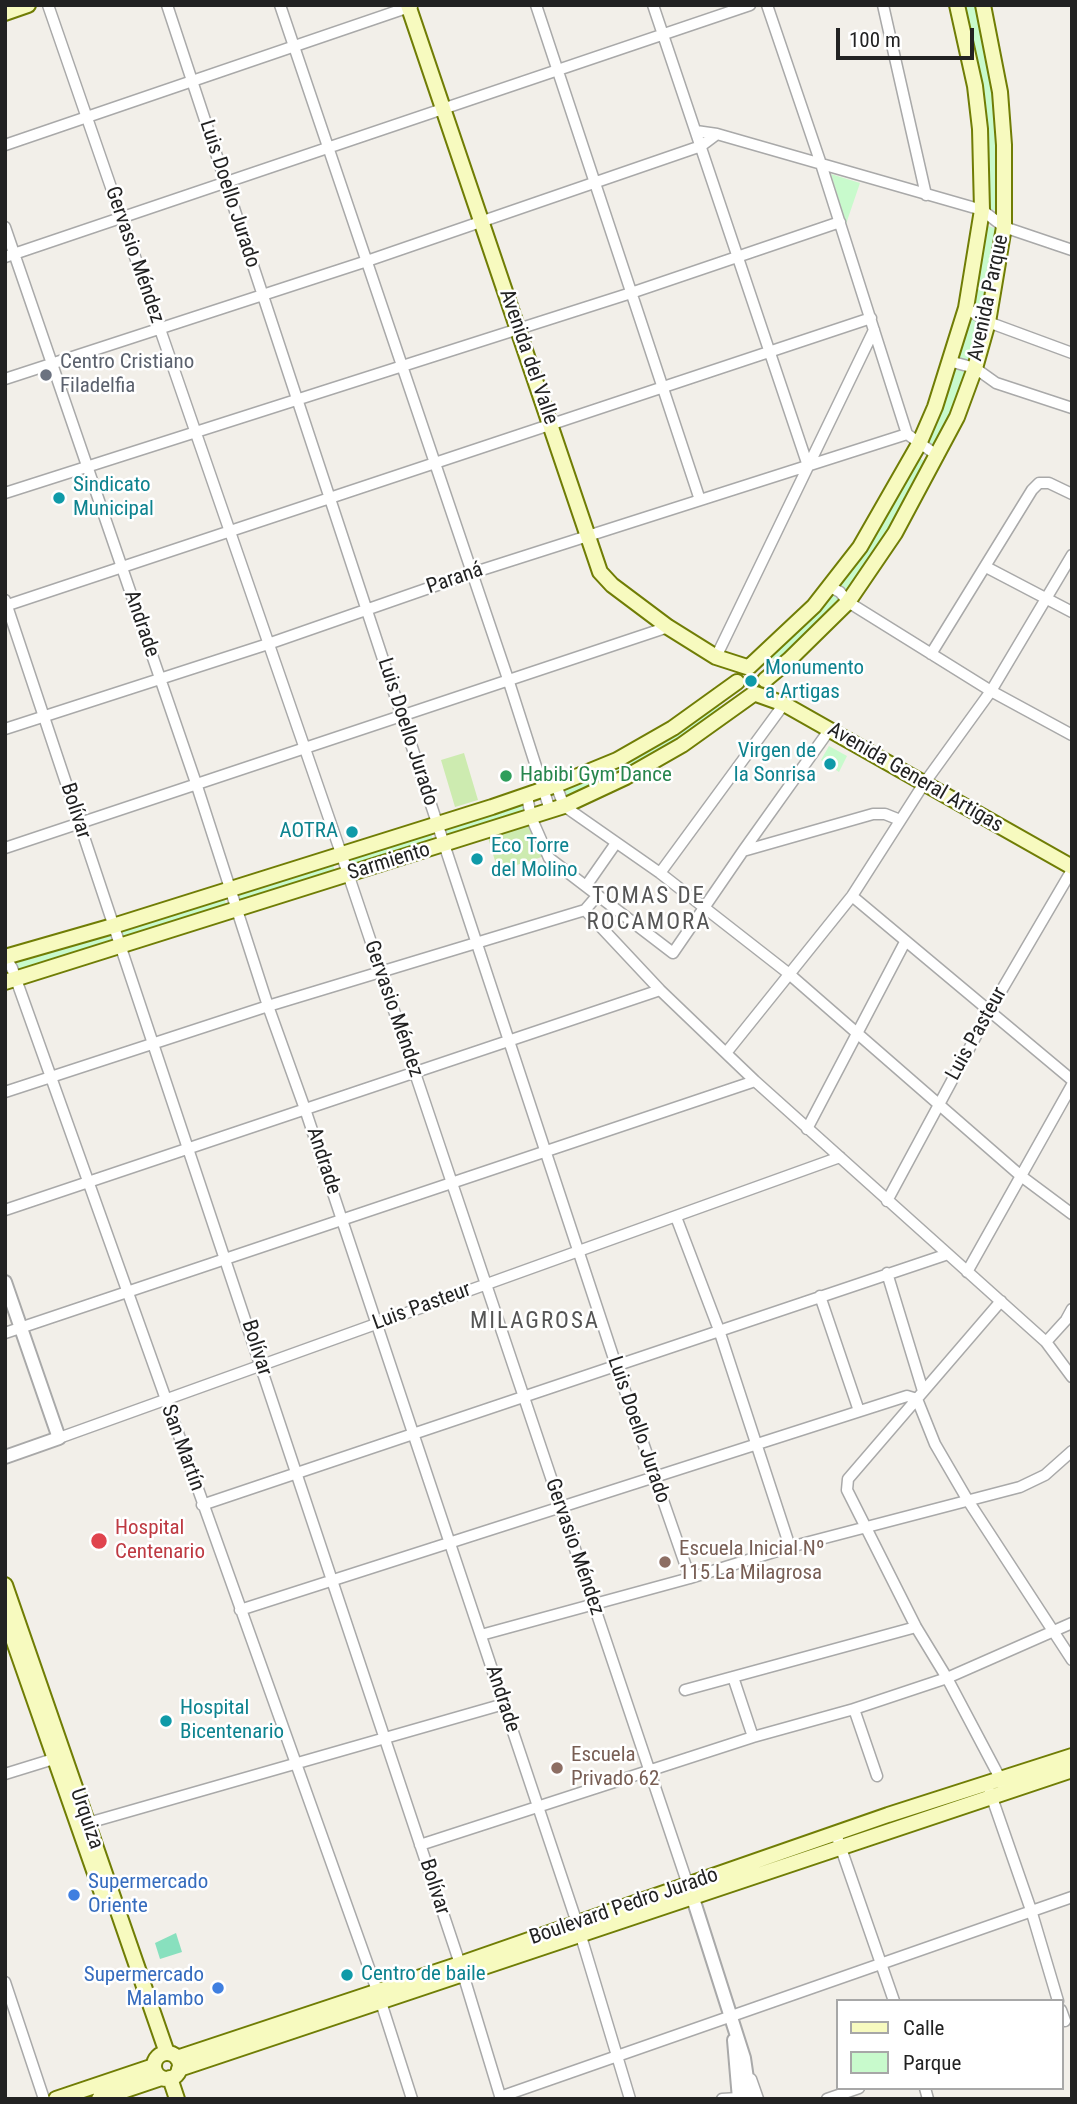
<!DOCTYPE html>
<meta charset="utf-8">
<style>
body{margin:0}
#map{position:relative;width:1077px;height:2104px;overflow:hidden;background:#f2efe9;font-family:"Roboto Condensed",sans-serif}
canvas{display:block}
.frame{position:absolute;inset:0;border:7px solid #222;pointer-events:none}
.legend{position:absolute;left:836px;top:1999px;width:228px;height:91px;box-sizing:border-box;background:#fff;border:2px solid #a7a7a7;margin:0;padding:9px 12px;list-style:none;font-size:21px;color:#222}
.legend li{display:flex;align-items:center;gap:14px;height:35px}
.legend b{width:35px;border:2px solid #a7a7a7}
.scale{position:absolute;left:836px;top:28px;width:138px;height:32px;box-sizing:border-box;border:4px solid #222;border-top:0;padding-left:9px;font-size:21px;line-height:24px;white-space:nowrap;color:#222;-webkit-text-stroke:5px #fff;paint-order:stroke}
</style>
<div id="map">
<canvas width="1077" height="2104"></canvas>
<div class="frame"></div>
<ul class="legend">
<li><b style="height:9px;background:#f7fabf"></b>Calle</li>
<li><b style="height:19px;background:#c8facc"></b>Parque</li>
</ul>
<div class="scale">100 m</div>
</div>
<script>
const c = document.querySelector('canvas').getContext('2d');
c.lineJoin = 'round';
function fill(path, color) {
  c.fillStyle = color;
  c.fill(path, 'evenodd');
}
function shape(rows) {
  const path = new Path2D();
  for (const r of rows) {
    if (r.length === 3) {
      path.moveTo(r[0] + r[2], r[1]);
      path.arc(r[0], r[1], r[2], 0, 2 * Math.PI);
      continue;
    }
    path.moveTo(r[0], r[1]);
    for (let i = 2; i < r.length; i += 2) path.lineTo(r[i], r[i + 1]);
  }
  return path;
}
function stroke(path, color, width, dash) {
  c.strokeStyle = color;
  c.lineWidth = width;
  c.lineCap = dash ? 'butt' : 'round';
  c.setLineDash(dash || []);
  c.stroke(path);
}
function write(font, color, halo, rows, align = 'center') {
  c.font = font + ' "Roboto Condensed",sans-serif';
  c.lineWidth = 5;
  c.setLineDash([]);
  c.textBaseline = 'middle';
  c.strokeStyle = halo;
  c.fillStyle = color;
  for (const [text, x, y, turn = 0] of rows) {
    c.save();
    c.translate(x, y);
    c.rotate((+turn || 0) * Math.PI / 180);
    c.textAlign = isNaN(turn) ? turn : align;
    if (halo) c.strokeText(text, 0, 0);
    c.fillText(text, 0, 0);
    c.restore();
  }
}
fill(shape([
 [464,753,478,800,455,807,441,760],
 [527,821,548,855,498,871,487,834]
]), '#cdebb0');
fill(shape([
 [963,5,979,5,988,42,997,124,997,211,985,208],
 [831,174,860,183,846,224],
 [985,225,997,229,984,312,971,306],
 [967,318,983,323,971,363,957,358],
 [953,368,969,372,936,448,925,442],
 [919,458,928,463,875,553,848,591,837,584],
 [831,592,843,600,779,664,770,656],
 [717,703,721,709,679,741,624,774,565,797,562,791,564,788],
 [829,746,847,756,839,772,821,760],
 [524,803,526,811,447,834,447,826],
 [430,832,433,839,431,842,352,867,349,863,349,857],
 [333,863,335,873,242,902,239,897,241,891],
 [224,898,227,907,123,939,121,935,123,928],
 [109,933,112,942,18,971,17,969,17,960]
]), '#c8facc');
fill(shape([
 [176,1933,182,1952,160,1959,155,1943]
]), '#88e0be');
const minor = shape([
 [48,5,341,853,688,1885],
 [167,5,616,1365,690,1578],
 [280,5,508,679,550,810],
 [536,5,700,500],
 [653,5,808,466],
 [767,5,821,164,907,434,938,456],
 [883,5,926,195],
 [696,131,717,134,982,210,1004,227,1072,250],
 [5,145,412,6],
 [5,227,196,783,268,1006,305,1109,413,1433,577,1923,630,2099],
 [5,257,750,5],
 [966,308,988,322,1072,353],
 [949,361,975,368,996,383,1072,408],
 [5,379,367,261,701,146,717,134],
 [5,493,631,293,840,222],
 [986,567,1072,612],
 [830,587,840,592,848,602,991,691,1072,735],
 [5,600,460,1964,501,2099],
 [5,606,871,318],
 [931,654,1032,490,1039,483,1049,483,1072,494],
 [716,657,874,330],
 [5,729,268,644,472,573,907,434],
 [556,785,564,806,660,873,788,973,1021,1176,1072,1214],
 [527,796,531,817,549,858,673,953,743,851,830,729],
 [5,848,668,627],
 [743,851,873,814,885,814,900,820],
 [660,873,784,704],
 [586,886,616,843],
 [852,896,1072,1080],
 [585,910,660,990,755,1081,1046,1342,1072,1377],
 [5,957,12,968,379,1996,412,2099],
 [726,1053,852,896,923,785,991,691,1072,555],
 [5,1092,268,1006,585,910,597,896],
 [807,1129,905,942],
 [887,1201,990,1010,1072,870],
 [5,1210,660,990],
 [676,1217,719,1330,790,1547],
 [967,1272,1072,1085],
 [887,1273,923,1391],
 [820,1296,859,1411],
 [1001,1301,848,1479,847,1490,916,1627,947,1678,1001,1780,1005,1792],
 [5,1333,755,1081],
 [1046,1342,1066,1320,1072,1309],
 [917,1399,935,1444,967,1499,1072,1660],
 [59,1438,840,1157],
 [202,1505,948,1254],
 [240,1610,907,1396,917,1399],
 [481,1635,690,1578,790,1547,1020,1487,1045,1475,1072,1451],
 [733,1677,753,1737],
 [685,1690,916,1627],
 [854,1709,877,1776],
 [5,1774,60,1757],
 [990,1792,1031,1910,1058,2001],
 [88,1823,504,1704],
 [836,1834,894,2001],
 [420,1845,753,1737,854,1709,947,1678,1072,1623],
 [5,1982,44,2099],
 [1061,2010,1065,2021],
 [751,2079,758,2099],
 [925,2088,928,2099],
 [500,2097,1072,1897],
 [722,2099,739,2098],
 [827,2099,859,2088]
]);
const tertiary = shape([
 [5,1282,59,1438,5,1457],
 [690,1889,744,2058,750,2099],
 [734,2040,739,2099]
]);
const secondary = shape([
 [408,5,600,572,612,585,668,627,716,657,747,667],
 [5,13,28,5],
 [749,667,814,606,860,547,919,444,935,407,966,308,982,210,980,129,975,86,957,5],
 [765,680,789,660,848,602,895,533,957,417,975,368,988,322,1004,227,1004,145,1000,92,983,5],
 [756,694,784,704,1072,867],
 [5,957,113,926,492,807,556,785,617,760,673,728,737,682],
 [5,982,564,806,626,777,682,745,752,695],
 [5,1585,167,2053],
 [5,1616,105,1902],
 [167,2066,13],
 [177,2058,460,1964,888,1815,1072,1756],
 [179,2069,1072,1770],
 [170,2078,177,2099],
 [56,2099,154,2066],
 [99,2099,161,2078]
]);
stroke(minor, '#a9a9a9', 13);
stroke(tertiary, '#a9a9a9', 16);
stroke(secondary, '#707d05', 18);
stroke(minor, '#fff', 10);
stroke(tertiary, '#fff', 12);
stroke(secondary, '#f7fabf', 14);
for (const [x, y, r, color] of [
 [46,375,7,"#6b7280"],
 [59,498,7,"#0f9aa8"],
 [751,681,7,"#0f9aa8"],
 [830,764,7,"#0f9aa8"],
 [506,776,7,"#2e9e5b"],
 [352,832,7,"#0f9aa8"],
 [477,859,7,"#0f9aa8"],
 [99,1541,9,"#e0444e"],
 [665,1562,7,"#8d6e63"],
 [166,1721,7,"#0f9aa8"],
 [557,1768,7,"#8d6e63"],
 [74,1895,7,"#3f7fe0"],
 [347,1975,7,"#0f9aa8"],
 [218,1988,7,"#3f7fe0"]
]) {
  const dot = new Path2D();
  dot.arc(x, y, r, 0, 2 * Math.PI);
  c.fillStyle = color;
  c.fill(dot);
  stroke(dot, '#fff', 2.5);
}
write('21px', '#222', '#fff', [
 ["Luis Doello Jurado",229,194,72],
 ["Gervasio Méndez",134,255,71],
 ["Avenida Parque",989,298,-78],
 ["Avenida del Valle",528,357,71],
 ["Paraná",455,579,-19],
 ["Andrade",141,624,71],
 ["Luis Doello Jurado",407,732,72],
 ["Avenida General Artigas",915,778,30],
 ["Bolívar",75,811,72],
 ["Sarmiento",389,862,-17],
 ["Gervasio Méndez",393,1009,71],
 ["Luis Pasteur",977,1034,-61],
 ["Andrade",323,1161,72],
 ["Luis Pasteur",422,1307,-20],
 ["Bolívar",256,1348,72],
 ["Luis Doello Jurado",638,1430,71],
 ["San Martín",182,1448,70],
 ["Gervasio Méndez",574,1547,71],
 ["Andrade",502,1699,72],
 ["Urquiza",86,1819,71],
 ["Bolívar",434,1887,72],
 ["Boulevard Pedro Jurado",624,1907,-19]
]);
write('21px', '#5b616d', '#fff', [
 ["Centro Cristiano",60,363],
 ["Filadelfia",60,387]
], 'left');
write('21px', '#0d838f', '#fff', [
 ["Sindicato",73,486],
 ["Municipal",73,510],
 ["Monumento",765,669],
 ["a Artigas",765,693],
 ["Virgen de",816,752,"right"],
 ["la Sonrisa",816,776,"right"],
 ["AOTRA",338,832,"right"],
 ["Eco Torre",491,847],
 ["del Molino",491,871],
 ["Hospital",180,1709],
 ["Bicentenario",180,1733],
 ["Centro de baile",361,1975]
], 'left');
write('21px', '#27864d', '#fff', [
 ["Habibi Gym Dance",520,776]
], 'left');
write('21px', '#be3a42', '#fff', [
 ["Hospital",115,1529],
 ["Centenario",115,1553]
], 'left');
write('21px', '#785e54', '#fff', [
 ["Escuela Inicial Nº",679,1550],
 ["115 La Milagrosa",679,1574],
 ["Escuela",571,1756],
 ["Privado 62",571,1780]
], 'left');
write('21px', '#366cbe', '#fff', [
 ["Supermercado",88,1883],
 ["Oriente",88,1907],
 ["Supermercado",204,1976,"right"],
 ["Malambo",204,2000,"right"]
], 'left');
c.letterSpacing = '2px';
write('23px', '#555', '#fff', [
 ["TOMAS DE",649,897],
 ["ROCAMORA",649,923],
 ["MILAGROSA",535,1322]
]);
c.letterSpacing = '0px';
</script>
